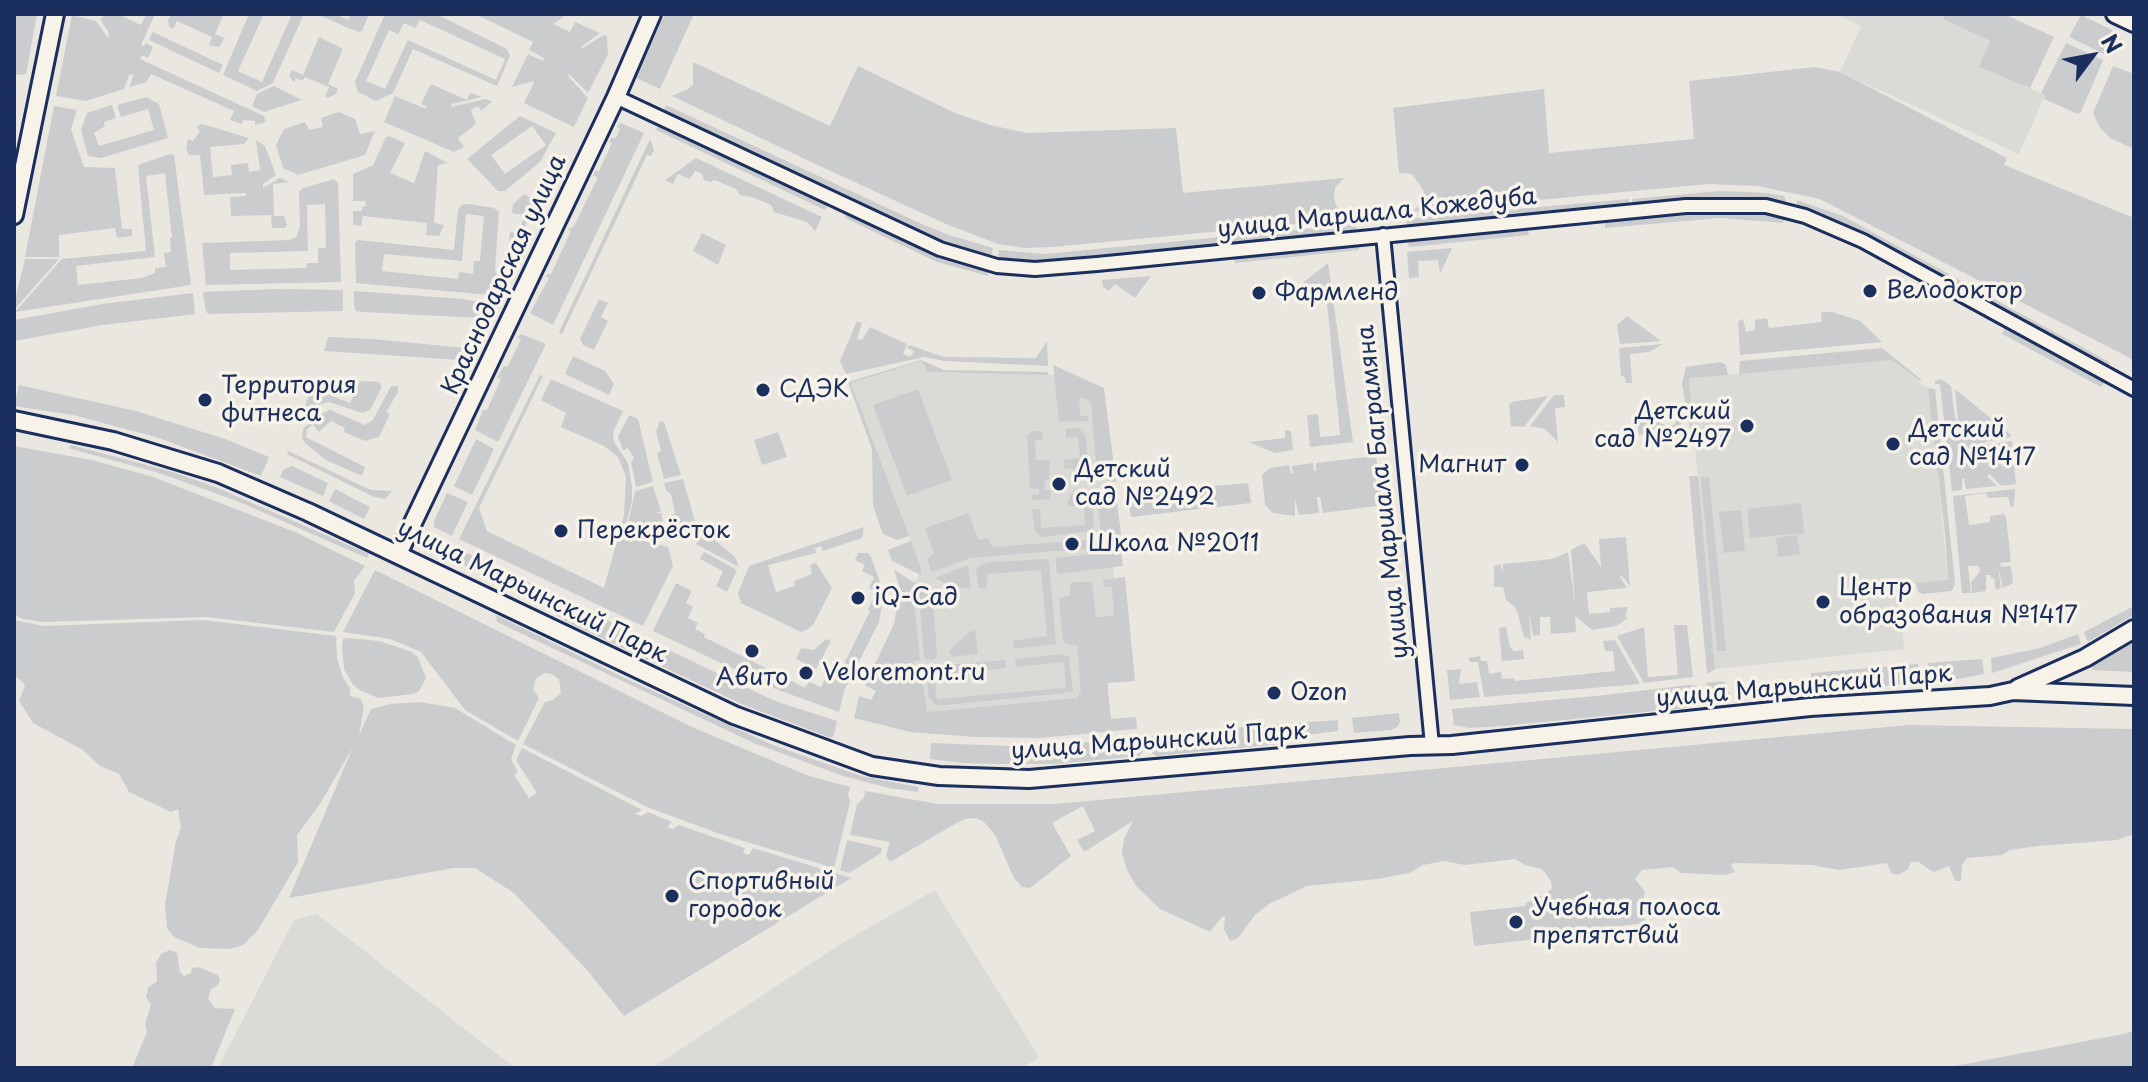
<!DOCTYPE html>
<meta charset="utf-8">
<style>
body{margin:0}
#map{position:relative;width:2148px;height:1082px;overflow:hidden;background:#eae7e0;font-family:"Playpen Sans",sans-serif}
canvas{display:block}
.frame{position:absolute;inset:0;border:16px solid #1b2f5e;pointer-events:none}
.north{position:absolute;left:2052px;top:16px;width:80px;height:80px;-webkit-text-stroke:6px #f7f3e8;paint-order:stroke;rotate:58deg;font-size:22px;font-weight:700;line-height:32px;text-align:center;color:#1b2f5e}
.north::after{content:'';display:block;margin:auto;width:28px;height:36px;background:#1b2f5e;clip-path:polygon(50% 0,100% 100%,50% 72%,0 100%)}
</style>
<div id="map">
<canvas width="2148" height="1082"></canvas>
<div class="frame"></div>
<div class="north">N</div>
</div>
<script>
const c = document.querySelector('canvas').getContext('2d');
c.lineJoin = 'round';
function fill(path, color) {
  c.fillStyle = color;
  c.fill(path, 'evenodd');
}
function shape(rows) {
  const path = new Path2D();
  for (const r of rows) {
    path.moveTo(r[0], r[1]);
    for (let i = 2; i < r.length; i += 2) path.lineTo(r[i], r[i + 1]);
  }
  return path;
}
function stroke(path, color, width, dash) {
  c.strokeStyle = color;
  c.lineWidth = width;
  c.lineCap = dash ? 'butt' : 'round';
  c.setLineDash(dash || []);
  c.stroke(path);
}
function write(font, color, halo, rows, align = 'center') {
  c.font = font + ' "Playpen Sans",sans-serif';
  c.lineWidth = 7;
  c.setLineDash([]);
  c.textBaseline = 'middle';
  c.strokeStyle = halo;
  c.fillStyle = color;
  for (const [text, x, y, turn = 0] of rows) {
    c.save();
    c.translate(x, y);
    c.rotate((+turn || 0) * Math.PI / 180);
    c.textAlign = isNaN(turn) ? turn : align;
    if (halo) c.strokeText(text, 0, 0);
    c.fillText(text, 0, 0);
    c.restore();
  }
}
fill(shape([
 [1836,14,1945,14,1943,19,1990,41,1980,67,2045,95,2019,154,1840,72,1861,26],
 [1892,360,1930,390,1948,581,1899,584,1904,649,1715,669,1689,378],
 [922,361,927,372,1057,375,1099,405,1119,629,1093,722,912,720,879,670,921,568,851,383],
 [935,890,1039,1057,1022,1068,652,1068,842,943],
 [317,914,515,1068,218,1068,294,920]
]), '#dadad6');
fill(shape([
 [14,14,37,14,26,74,14,75],
 [107,14,118,14,141,25,146,14,155,14,141,45,144,46,146,43,153,47,148,58,142,55,140,59,264,116,266,122,255,125,255,121,243,120,242,124,230,120,234,111,151,74,147,82,129,87,134,74,129,75,124,89,86,101,56,96,72,15,96,21,108,38,109,33,100,19],
 [171,14,224,14,215,34,224,38,221,44,218,47,209,45,212,37,177,21,173,29,169,27,168,20],
 [249,14,264,14,238,71,262,82,292,14,304,14,273,83,257,91,223,75],
 [316,14,335,14,348,20,351,14,369,14,362,31,358,32],
 [385,14,436,14,507,49,510,56,497,86,413,49,393,93,376,101,358,92,355,82],
 [420,20,505,59,496,80,408,40,385,89,366,81,389,30,398,34,404,23,415,28],
 [475,14,557,14,564,17,553,24,570,32,575,22,600,33,582,46,581,49,604,35,607,36,608,54,588,93,569,74,568,76,588,98,574,127,524,103,534,83,533,81,512,87,528,54,543,61,544,58,529,50,533,42],
 [665,14,694,14,660,89,636,78],
 [1945,14,2004,14,2054,37,2030,88,1979,67,1990,41,1943,19],
 [2081,15,2112,30,2114,36,2106,55,2069,37],
 [153,32,223,65,219,73,149,40],
 [319,37,343,49,328,84,338,89,336,94,328,98,325,96,329,87,305,77,302,81,296,78,294,82,289,76,292,70,303,75],
 [2066,43,2103,60,2081,112,2078,114,2044,99,2045,95,2041,93],
 [693,62,830,126,858,66,955,113,990,125,1027,133,1176,128,1183,193,1344,178,1335,188,1334,199,1337,207,1349,219,1052,247,1024,248,998,244,946,224,824,168,672,96,688,89,693,84],
 [2113,66,2134,74,2134,149,2110,138,2099,126,2093,113],
 [1815,67,1840,72,2007,158,2004,165,2134,218,2134,360,1820,199,1758,186,1708,184,1412,212,1421,203,1424,191,1412,174,1399,173,1393,108,1544,89,1549,153,1694,139,1689,81],
 [431,84,467,100,470,93,482,97,452,104,451,107,486,99,492,102,481,111,478,106,471,110,476,124,458,138,464,147,454,152,384,122,395,96,426,109,426,106,421,104],
 [274,86,302,100,264,112,252,106,257,94],
 [146,97,159,104,168,138,101,158,88,156,81,130,87,113,112,105,116,118,104,122,105,126,94,133,99,146,154,130,148,109,121,117,117,105],
 [666,105,924,225,949,235,993,248,991,257,960,249,902,224,666,113,664,110],
 [54,106,77,110,71,129,84,167,115,168,122,229,132,229,132,236,117,238,115,228,59,235,59,257,25,257],
 [339,112,355,119,360,134,375,131,365,155,298,175,283,168,276,145,284,129,305,122,309,130,323,127,321,118],
 [520,116,556,133,540,162,505,191,498,191,467,159],
 [532,126,546,145,505,174,491,155],
 [621,123,644,133,553,325,530,313,549,278,546,277,547,274,551,274,571,231,568,230,574,226,598,177,593,176,595,171,599,171,612,143,609,142,611,138,616,138,620,128,617,127],
 [659,123,829,203,825,210,656,130],
 [202,124,249,138,244,144,210,147,213,177,232,175,231,165,248,163,249,172,260,170,256,140,265,146,276,175,263,184,263,188,280,178,289,182,273,184,274,216,284,216,287,225,285,228,272,228,271,215,231,216,230,197,246,196,246,193,204,195,200,155,189,155,186,148,188,139,193,141,200,131,196,127],
 [389,136,405,143,390,173,414,183,425,151,448,163,438,165,434,223,444,225,439,236,426,235,427,223,363,216,361,226,353,225,353,211,362,211,362,207,366,206,365,201,353,201,353,174,373,165,386,137],
 [650,139,654,150,651,156,647,155,562,334,559,332],
 [170,154,174,155,191,285,15,312,62,259,146,251,138,165],
 [165,173,172,238,170,238,171,252,164,253,166,267,155,268,155,273,142,278,78,285,76,266,155,257,146,176],
 [696,158,822,217,815,231,807,222,774,212,771,205,752,197,740,195,736,189,715,180,710,182,704,180,702,174,695,171,690,179,678,174,673,184,665,180],
 [334,179,338,183,341,282,206,285,202,243,290,240,296,237,300,227,299,192,303,188],
 [325,204,326,248,318,248,318,263,307,263,306,268,230,270,230,253,308,251,307,205],
 [1719,191,1767,193,1784,196,1786,201,1783,203,1725,199,1633,206,1632,199],
 [524,194,537,202,513,250,509,242,510,232,521,233,523,215,512,213,513,204],
 [1629,199,1629,206,1495,220,1407,226,1406,219],
 [1797,200,1843,216,2109,362,2110,367,2109,368,1868,239,1825,218,1797,208],
 [469,204,494,208,499,212,495,269,499,282,495,291,490,295,356,283,355,243,358,240,454,250,458,209,462,205],
 [466,214,484,216,480,261,474,261,473,274,459,272,458,279,382,271,384,254,462,261],
 [846,211,941,258,989,271,988,276,937,262,845,218],
 [1728,212,1785,216,1783,223,1720,218,1605,228,1605,221],
 [1356,224,1357,232,1087,259,1018,261,998,258,999,250,1045,254],
 [1527,228,1529,235,1410,247,1408,245,1409,240,1415,238],
 [702,233,726,245,718,265,693,251],
 [1358,244,1359,250,1235,263,1234,256],
 [1452,248,1440,274,1438,260,1418,261,1419,277,1409,278,1407,252],
 [25,259,59,259,14,310,14,304],
 [1328,263,1353,442,1310,447,1307,415,1318,414,1320,437,1340,435,1327,303,1319,303,1317,291,1305,292,1304,282],
 [1151,276,1135,298,1115,284,1109,291,1103,287,1102,280],
 [276,289,343,290,343,311,209,314,206,312,203,292],
 [354,291,463,299,488,304,482,318,362,312,356,311,354,306],
 [193,293,195,314,103,325,14,341,14,320,102,304],
 [599,299,608,303,601,317,608,321,594,350,583,345,580,339],
 [1821,312,1833,312,1860,321,1882,342,1740,355,1738,321,1743,319,1746,332,1755,330,1755,320,1767,318,1769,328,1822,322],
 [1627,316,1661,341,1620,344,1617,325],
 [857,321,862,323,857,339,862,340,870,327,907,344,903,354,910,357,914,351,907,348,909,345,944,357,1036,358,1047,341,1048,366,944,361,925,357,846,374,840,361],
 [2005,327,2105,380,2101,387,2002,334],
 [521,334,546,344,498,442,475,430,483,410,487,410,501,379,497,378,503,367,508,366,521,339,517,338],
 [328,337,372,339,466,348,460,360,324,351],
 [1663,344,1649,352,1630,354,1632,383,1626,383,1625,377,1621,376,1619,348],
 [1882,348,1922,380,1920,381,1892,360,1739,374,1740,361],
 [573,356,605,371,614,384,609,395,565,374],
 [921,360,944,370,1048,372,1048,375,927,372,922,361,851,383,909,536,897,540,883,534,873,506,872,449,848,382],
 [1720,362,1726,365,1728,375,1689,378,1693,429,1690,429,1682,384,1686,367],
 [1053,365,1104,388,1116,482,1106,481,1106,475,1097,476,1091,402,1084,398,1079,398,1080,416,1088,416,1088,421,1059,422],
 [540,375,543,376,479,508,487,531,604,588,624,515,626,477,618,457,604,446,561,427,566,413,541,400,551,379,623,411,613,432,614,442,628,463,632,487,632,501,623,536,668,547,673,566,643,626,459,539],
 [1941,379,1951,386,1955,418,1958,420,1955,389,2011,435,2011,437,1985,442,1986,445,2012,441,2013,455,2003,457,2003,462,2001,463,2001,466,2014,465,2016,484,2001,486,1990,474,1987,476,1997,486,1966,489,1964,478,1962,479,1962,490,1952,491,1940,384,1935,384,1935,381],
 [360,381,379,382,382,387,370,410,362,413,329,402,321,404,300,418,312,388,350,403],
 [19,385,136,411,225,439,269,457,261,476,156,437,73,415,14,406],
 [391,386,398,386,398,392,386,412,390,414,379,437,365,441,344,432,345,428,331,421,319,432,313,425,307,429,306,437,365,467,362,476,326,460,306,444,302,438,303,429,318,415,330,410,365,425,373,420],
 [1928,388,1935,389,1955,584,1952,591,1922,594,1918,591,1916,583,1948,580,1945,534],
 [918,389,952,480,907,496,873,405],
 [1554,395,1564,395,1565,407,1555,408,1558,442,1545,429,1530,426],
 [1548,396,1524,427,1511,426,1509,405,1512,402],
 [629,415,638,419,653,482,636,487,631,462,634,458,628,448,623,450,618,437],
 [1677,419,1681,419,1681,430,1639,435,1637,422,1659,420,1662,424,1670,427,1675,424],
 [660,421,664,422,681,475,664,479,657,453,661,451,656,432],
 [1078,428,1086,435,1088,468,1068,469,1064,468,1064,460,1080,458,1078,437,1066,438,1066,429],
 [1285,430,1291,431,1293,450,1275,453,1249,442,1285,438],
 [1033,431,1042,431,1043,439,1035,440,1036,460,1050,460,1049,479,1045,480,1045,490,1050,490,1051,499,1032,500,1032,495,1039,494,1039,489,1030,489,1027,436],
 [778,432,787,457,762,465,754,440],
 [476,439,494,449,472,495,454,486],
 [71,445,173,472,218,488,369,554,367,558,237,501,156,472,71,449,69,447],
 [14,446,92,460,153,477,295,532,365,566,354,581,355,593,334,632,207,617,44,622,23,619,14,615],
 [288,451,371,490,392,491,385,499,374,497,287,454],
 [1376,456,1383,505,1323,513,1320,497,1317,497,1319,513,1299,515,1295,499,1295,516,1273,513,1265,505,1262,475,1270,468,1289,465,1291,474,1293,473,1292,466,1313,463,1314,471,1316,471,1316,463],
 [292,466,328,483,323,496,280,477,283,470],
 [1689,476,1698,476,1715,669,1707,674],
 [1701,477,1709,477,1726,651,1717,651],
 [683,479,695,521,675,528,671,515,675,514,671,494,666,491,664,483],
 [1248,483,1251,503,1131,517,1127,494],
 [653,486,661,511,656,513,661,513,665,532,645,539,626,533,635,491],
 [335,489,370,507,364,519,329,501],
 [2015,489,2014,507,2011,507,2008,497,1988,498,1986,493,1965,496,1969,525,1990,522,1990,516,2004,514,2006,517,2011,562,2000,563,2001,567,2011,566,2013,583,2003,588,1998,567,2001,588,1996,590,1994,578,1991,578,1991,575,1986,575,1986,591,1972,593,1971,582,1980,572,1979,566,1968,566,1971,593,1962,593,1953,496],
 [1090,491,1094,524,1090,531,1042,537,1035,531,1032,509,1040,509,1041,528,1085,525,1084,506,1068,506,1068,499,1070,498,1070,494],
 [1097,491,1109,491,1111,497,1117,503,1121,534,1115,546,970,558,932,572,927,559,934,554,925,528,969,513,978,540,988,538,992,547,1101,539],
 [447,493,468,502,452,536,434,527,434,521],
 [1801,503,1804,533,1750,538,1747,509],
 [1741,510,1745,551,1724,553,1719,512],
 [864,527,862,538,823,551,821,546,815,548,816,553,768,565,776,592,795,586,794,581,812,574,810,565,816,563,832,588,813,625,807,630,801,632,741,603,738,593,749,566],
 [703,530,735,557,739,567,696,544],
 [1797,535,1800,554,1778,557,1776,538],
 [1626,537,1630,586,1622,576,1620,577,1627,588,1587,592,1589,614,1610,612,1610,608,1628,607,1625,616,1628,618,1616,626,1592,630,1575,616,1576,632,1551,634,1550,617,1540,617,1540,635,1533,636,1529,611,1531,640,1524,637,1518,614,1515,607,1506,600,1503,587,1494,587,1494,566,1500,564,1503,572,1503,564,1552,559,1568,552,1575,604,1571,550,1584,543,1601,567,1599,539],
 [911,541,921,568,921,575,892,561,888,550],
 [455,547,775,701,837,721,834,735,831,738,744,705,569,623,530,598,450,558],
 [1121,551,1123,566,1057,574,1056,558],
 [704,552,737,570,727,592,716,586,723,571,700,559],
 [858,553,868,553,871,557,884,594,879,622,844,691,839,712,781,691,653,631,676,583,690,590,691,593,686,603,693,607,688,618,698,623,695,629,705,634,704,637,805,688,809,682,821,687,827,675,833,678,840,665,843,666,870,611,868,609,877,592,869,588,874,577,862,571,865,565,855,560],
 [1046,559,1049,562,1056,644,1014,649,1013,641,1047,636,1041,570,987,574,987,587,979,588,976,570,980,565,993,562],
 [968,565,971,589,952,587,935,578],
 [375,570,692,727,809,776,850,787,848,795,850,802,834,868,720,834,647,807,523,744,545,702,553,700,561,693,559,679,552,674,545,673,536,678,533,689,539,698,518,741,465,710,421,652,390,639,343,632],
 [894,570,917,584,913,593,920,660,913,661,914,666,920,666,927,712,1077,698,1081,692,1077,645,1066,644,1063,640,1059,598,1070,596,1070,585,1073,582,1092,582,1096,617,1114,616,1112,587,1104,587,1103,580,1125,577,1135,681,1108,683,1108,691,1111,719,1136,717,1137,729,1040,738,975,737,910,732,854,718,859,696,871,700,876,691,865,685,894,624,900,589],
 [921,589,932,593,937,652,936,658,932,660,927,660,924,657,919,593],
 [2134,606,2134,615,2088,642,2084,632],
 [496,615,631,681,773,745,861,776,918,787,918,792,889,788,843,776,754,743,497,622],
 [14,620,44,626,203,620,336,636,337,658,343,678,350,688,350,696,361,699,364,708,359,735,371,709,390,704,420,702,455,708,516,745,511,760,518,772,514,775,529,798,537,793,516,760,522,748,642,810,635,814,641,816,648,812,672,822,667,827,673,829,679,825,745,848,743,853,749,855,753,848,851,878,624,1016,587,970,514,893,475,868,453,868,289,898,353,747,320,804,297,835,298,862,258,930,243,945,230,949,200,948,174,937,167,928,165,905,176,841,181,828,178,809,171,812,129,792,119,774,100,766,83,750,33,723,19,701,25,686,22,681,14,676],
 [1674,625,1687,625,1693,677,1644,683,1617,636,1644,627,1648,677,1678,675],
 [1506,627,1510,647,1514,651,1523,650,1524,659,1502,661,1499,628],
 [975,630,978,654,951,657,949,651,968,633],
 [2078,634,2081,644,1992,673,1991,658,2040,648],
 [2134,636,2134,672,2092,670,2092,663],
 [347,638,379,641,410,651,418,657,426,678,419,691,413,694,378,698,360,690,353,685,344,669,342,645,343,639],
 [826,639,831,641,816,669,796,659,801,648,814,650],
 [1615,640,1640,684,1484,697,1478,662,1470,662,1468,658,1480,656,1481,661,1487,661,1489,674,1501,672,1502,679,1514,678,1515,681,1615,671,1613,651,1605,651,1603,641],
 [1062,654,1069,657,1073,692,937,706,929,698,926,667,1005,660,1006,668,934,675,937,699,1066,688,1064,662,1016,667,1015,659],
 [1982,659,1984,674,1957,679,1930,679,1928,663],
 [1918,664,1920,678,1917,683,1812,693,1811,673],
 [1461,669,1459,684,1477,682,1480,697,1450,700,1447,670],
 [1724,681,1732,700,1711,705,1708,701,1706,683],
 [1690,685,1697,686,1697,701,1694,705,1686,708,1503,726,1469,728,1454,725,1452,709,1596,696],
 [1399,713,1400,722,1397,727,1392,730,1354,733,1352,718],
 [1338,720,1338,731,1305,735,1298,734,1297,723],
 [1287,723,1290,743,1156,756,1152,753,1152,736],
 [1909,725,2134,729,2134,834,2117,840,2038,846,2010,850,2002,855,1967,858,1962,865,1961,881,1955,881,1949,866,1934,872,1918,862,1911,862,1908,869,1898,875,1891,873,1887,863,1839,870,1812,865,1735,863,1731,865,1735,872,1725,875,1681,873,1673,867,1642,870,1635,879,1645,892,1643,903,1645,923,1563,932,1563,936,1474,946,1470,912,1525,906,1526,903,1547,893,1552,888,1551,881,1542,869,1525,865,1515,859,1465,865,1444,861,1423,865,1409,873,1377,879,1307,886,1269,904,1255,915,1238,938,1230,941,1224,929,1225,917,1222,917,1210,932,1160,909,1136,886,1127,870,1122,852,1124,839,1133,821,1084,852,1077,840,1095,831,1083,806,1052,823,1071,856,1030,888,1022,887,1014,878,995,835,984,822,976,818,965,819,955,824,890,862,886,855,890,842,850,835,857,804,864,798,865,791,938,804,1055,804],
 [1142,737,1143,751,1140,756,1055,764,1003,764,963,763,930,759,931,743,1035,747],
 [847,840,882,848,881,853,849,873,840,870],
 [170,950,177,953,180,972,184,976,191,973,192,968,198,967,218,975,220,979,218,985,211,989,208,999,215,1008,235,1009,211,1068,132,1068,147,1032,145,1024,151,1005,146,997,148,988,157,981,156,963,161,954],
 [2134,1031,2134,1068,1944,1068,2123,1034]
]), '#cbcccd');
const street = shape([
 [616,97,940,249,997,266,1035,269,1097,264,1686,206,1766,206,1805,216,1863,241,2134,389],
 [1383,235,1432,745]
]);
const secondary = shape([
 [2115,14,2134,23],
 [14,215,55,14],
 [14,420,113,441,218,473,308,512,734,715,872,766,939,776,1029,779,1410,746,1452,745,1810,707,1990,696,2013,691,2134,696],
 [398,554,616,97,652,14],
 [2018,688,2085,658,2134,629]
]);
stroke(street, '#1b2f5e', 18);
stroke(secondary, '#1b2f5e', 22);
stroke(street, '#f7f3e8', 12);
stroke(secondary, '#f7f3e8', 16);
for (const [x, y, r, color] of [
 [1870,291,8,"#1b2f5e"],
 [1259,293,8,"#1b2f5e"],
 [763,390,8,"#1b2f5e"],
 [205,400,8,"#1b2f5e"],
 [1747,426,8,"#1b2f5e"],
 [1893,444,8,"#1b2f5e"],
 [1522,465,8,"#1b2f5e"],
 [1059,484,8,"#1b2f5e"],
 [561,531,8,"#1b2f5e"],
 [1072,544,8,"#1b2f5e"],
 [858,598,8,"#1b2f5e"],
 [1823,602,8,"#1b2f5e"],
 [752,651,8,"#1b2f5e"],
 [806,673,8,"#1b2f5e"],
 [1274,693,8,"#1b2f5e"],
 [672,896,8,"#1b2f5e"],
 [1516,922,8,"#1b2f5e"]
]) {
  const dot = new Path2D();
  dot.arc(x, y, r, 0, 2 * Math.PI);
  c.fillStyle = color;
  c.fill(dot);
  stroke(dot, '#f7f3e8', 3);
}
write('24px', '#1b2f5e', '#f7f3e8', [
 ["улица Маршала Кожедуба",1377,214,-6],
 ["Краснодарская улица",505,275,-65],
 ["улица Маршала Баграмяна",1384,492,-96],
 ["улица Марьинский Парк",532,592,26],
 ["улица Марьинский Парк",1804,687,-5],
 ["улица Марьинский Парк",1159,742,-4]
]);
write('24px', '#1b2f5e', '#f7f3e8', [
 ["Велодоктор",1886,291],
 ["Фармленд",1275,293],
 ["Территория",221,386],
 ["фитнеса",221,414],
 ["СДЭК",779,390],
 ["Детский",1731,412,"right"],
 ["сад №2497",1731,440,"right"],
 ["Детский",1909,430],
 ["сад №1417",1909,458],
 ["Магнит",1506,465,"right"],
 ["Детский",1075,470],
 ["сад №2492",1075,498],
 ["Перекрёсток",577,531],
 ["Школа №2011",1088,544],
 ["Центр",1839,588],
 ["образования №1417",1839,616],
 ["iQ-Сад",874,598],
 ["Veloremont.ru",822,673],
 ["Авито",752,678,"center"],
 ["Ozon",1290,693],
 ["Спортивный",688,882],
 ["городок",688,910],
 ["Учебная полоса",1532,908],
 ["препятствий",1532,936]
], 'left');
</script>
